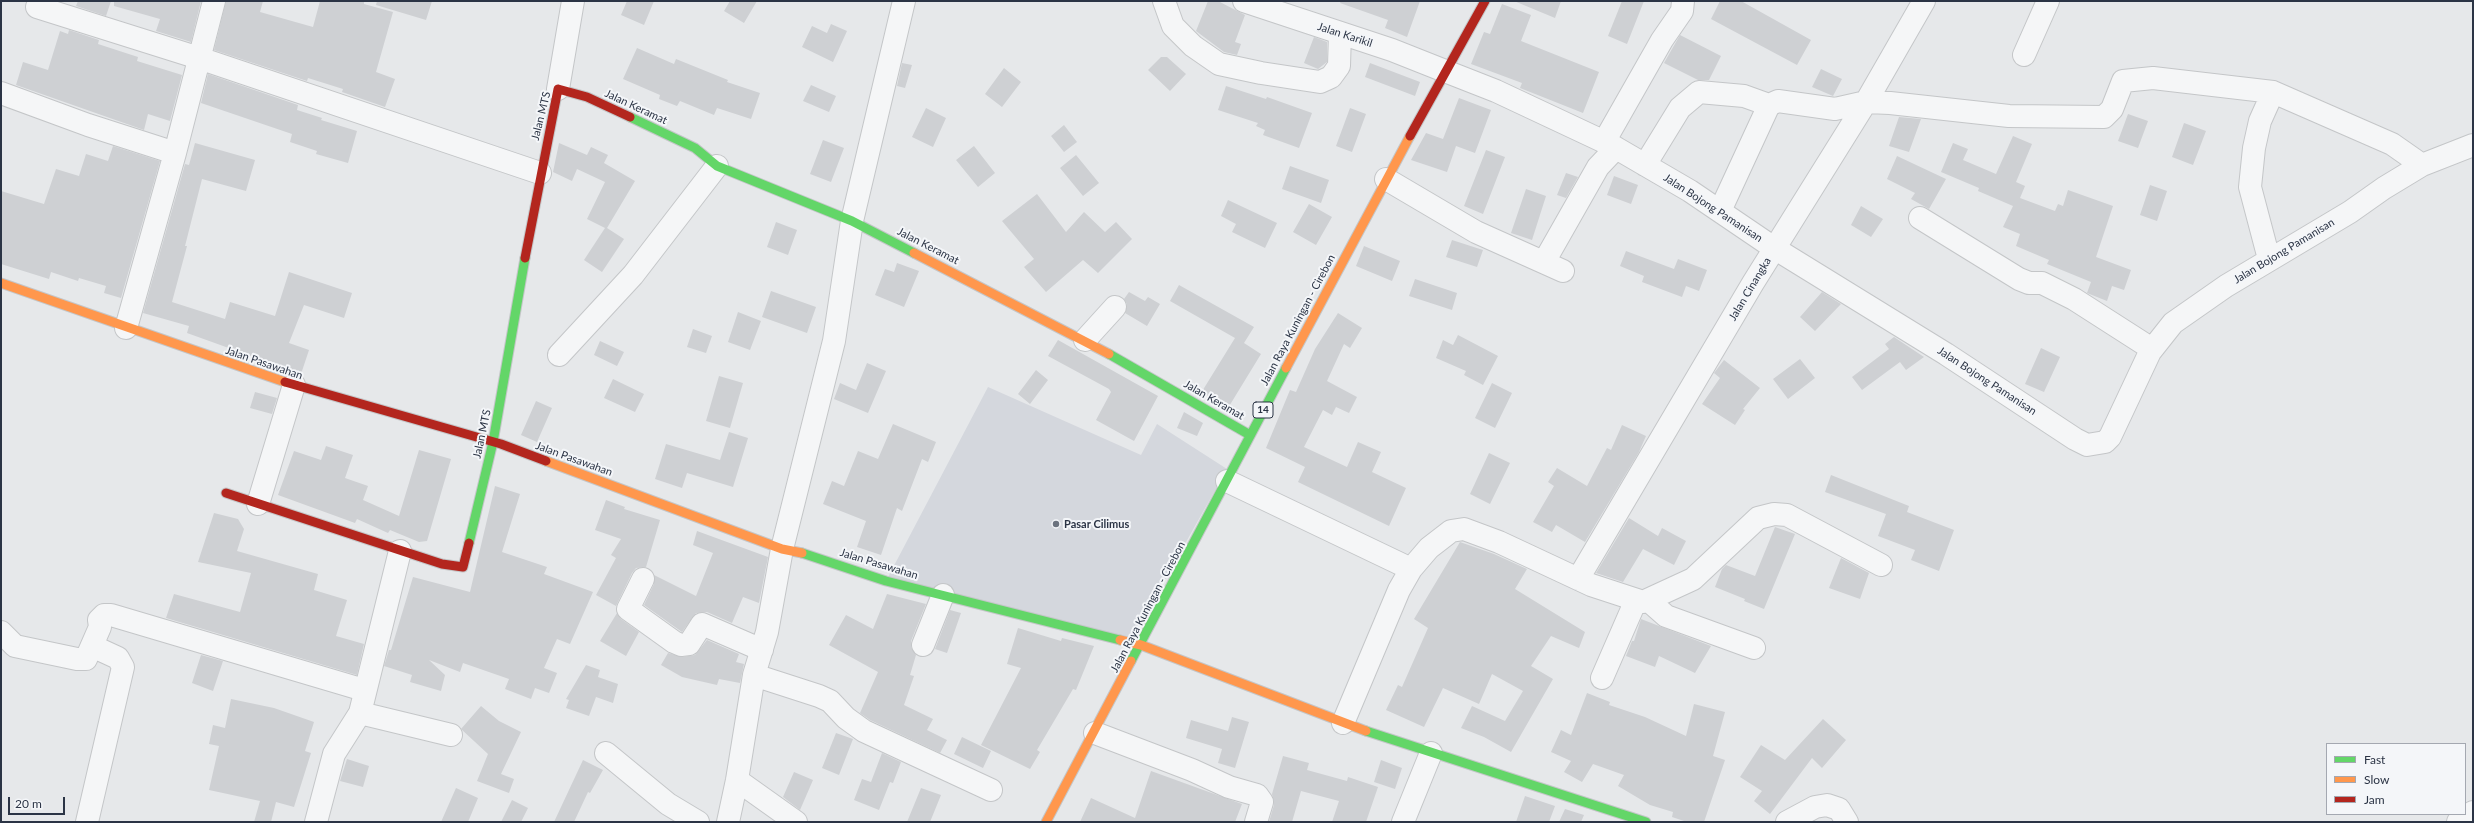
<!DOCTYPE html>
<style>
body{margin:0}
#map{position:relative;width:2474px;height:823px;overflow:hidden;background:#e6e8ea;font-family:Lato,sans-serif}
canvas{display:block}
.frame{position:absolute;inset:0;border:2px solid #2b3445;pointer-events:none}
.legend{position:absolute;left:2326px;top:743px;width:140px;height:72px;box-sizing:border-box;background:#f4f6f9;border:1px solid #a4a8b1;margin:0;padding:5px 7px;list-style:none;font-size:12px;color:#2b3445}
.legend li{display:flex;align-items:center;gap:8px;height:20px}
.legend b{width:20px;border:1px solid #a4a8b1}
.scale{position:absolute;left:8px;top:797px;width:57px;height:18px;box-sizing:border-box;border:2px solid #2b3445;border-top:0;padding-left:5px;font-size:12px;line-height:14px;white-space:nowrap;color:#2b3445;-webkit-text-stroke:3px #f4f6f9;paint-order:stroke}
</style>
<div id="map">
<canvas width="2474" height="823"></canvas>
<div class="frame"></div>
<ul class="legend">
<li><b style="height:5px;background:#63d668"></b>Fast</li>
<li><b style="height:5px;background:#ff974d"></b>Slow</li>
<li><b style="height:5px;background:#b3261e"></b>Jam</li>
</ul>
<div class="scale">20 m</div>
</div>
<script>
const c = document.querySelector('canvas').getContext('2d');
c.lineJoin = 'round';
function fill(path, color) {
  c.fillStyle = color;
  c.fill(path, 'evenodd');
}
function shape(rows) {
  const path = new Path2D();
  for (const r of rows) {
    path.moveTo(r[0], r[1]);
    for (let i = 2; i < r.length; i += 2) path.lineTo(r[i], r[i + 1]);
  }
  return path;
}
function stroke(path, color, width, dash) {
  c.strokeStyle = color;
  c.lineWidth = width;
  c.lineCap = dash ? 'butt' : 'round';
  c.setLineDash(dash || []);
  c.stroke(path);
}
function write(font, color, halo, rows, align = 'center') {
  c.font = font + ' Lato,sans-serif';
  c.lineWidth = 4;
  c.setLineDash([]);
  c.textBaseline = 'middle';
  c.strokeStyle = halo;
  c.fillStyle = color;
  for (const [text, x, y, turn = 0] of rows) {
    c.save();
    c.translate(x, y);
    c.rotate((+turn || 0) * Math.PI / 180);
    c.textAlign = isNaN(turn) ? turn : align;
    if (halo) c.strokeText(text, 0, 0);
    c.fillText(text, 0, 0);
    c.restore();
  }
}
fill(shape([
 [988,387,1141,455,1157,424,1227,469,1130,642,887,579]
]), '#d4d7dd');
fill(shape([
 [78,1,111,1,106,16,76,6],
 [114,1,201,1,191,42,156,31,160,19,114,6],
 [226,1,263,1,260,12,313,27,320,1,364,1,364,4,393,12,376,72,395,79,385,107,342,92,343,89,308,78,307,81,214,50],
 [377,1,432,1,426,20,376,5],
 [627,1,654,1,644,25,621,15],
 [730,1,757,1,744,23,724,11],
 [1208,1,1218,1,1245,15,1235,42,1241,44,1237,55,1224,52,1196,31],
 [1341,1,1420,1,1407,37,1385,28,1388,20,1340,3],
 [1514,1,1561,1,1555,18],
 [1622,1,1644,1,1627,44,1608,36],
 [1720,1,1741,1,1811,40,1797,65,1711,19],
 [1502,4,1531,15,1521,41,1599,72,1583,113,1520,88,1522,83,1471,64,1484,32,1490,34],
 [831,24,847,31,833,62,802,47,812,26,827,33],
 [69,30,99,40,98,44,138,57,137,61,182,75,170,121,148,114,144,130,16,85,23,62,48,70,60,31,68,34],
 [1680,35,1721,56,1709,80,1698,80,1664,63],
 [1314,37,1327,42,1327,62,1318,69,1304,63],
 [637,48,674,64,676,59,728,80,727,82,760,93,751,119,717,108,714,115,680,101,677,106,659,99,660,95,623,79],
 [1161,57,1167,57,1186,74,1170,91,1148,70],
 [902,63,912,65,905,88,897,86],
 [1370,63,1420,82,1415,96,1365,77],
 [1004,68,1021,82,1002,107,985,94],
 [1821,69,1842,79,1833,96,1812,87],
 [208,74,298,105,297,110,322,118,321,120,357,131,348,163,316,154,317,151,290,142,292,134,201,103],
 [811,85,836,96,829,112,803,101],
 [1226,86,1266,99,1267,97,1312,113,1299,148,1263,135,1265,130,1256,126,1258,123,1218,110],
 [1459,98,1491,110,1475,153,1456,146,1447,172,1411,160,1426,133,1443,139],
 [926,108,946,118,933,147,912,137],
 [1350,108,1366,114,1352,152,1336,146],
 [2128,114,2148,121,2138,148,2118,141],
 [1899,117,1921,119,1909,152,1889,146],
 [2184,123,2206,131,2193,165,2172,157],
 [1064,125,1077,142,1064,152,1051,136],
 [2013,136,2032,144,2016,182,2025,186,2020,198,2055,211,2058,204,2063,206,2068,190,2113,206,2096,257,2131,270,2124,290,2112,286,2107,301,2087,293,2091,282,2047,264,2049,260,2016,246,2020,234,2003,227,2013,206,1978,191,1979,188,1941,172,1953,143,1968,149,1963,160,1996,174],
 [823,140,844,148,831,182,810,174],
 [195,143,255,160,246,191,202,179,185,246,187,246,172,302,225,319,230,302,275,316,289,272,352,293,344,318,304,305,289,343,309,350,301,374,187,333,189,326,143,313,185,164,189,165],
 [559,143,587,155,591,147,608,155,604,163,635,181,607,228,624,239,602,272,584,260,605,228,587,219,605,182,577,169,572,181,553,172],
 [113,146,160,161,121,298,104,293,106,286,79,278,78,281,51,272,49,279,1,264,1,191,44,204,56,169,79,176,86,154,108,161],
 [974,146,995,173,978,187,956,160],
 [1486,150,1505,157,1483,214,1464,206],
 [1076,155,1099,183,1083,196,1060,168],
 [1897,156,1946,179,1929,209,1911,199,1915,193,1887,179],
 [1290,166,1329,180,1321,203,1282,189],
 [1566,173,1578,177,1566,198,1557,195],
 [1614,176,1638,185,1631,204,1607,195],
 [2150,185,2167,191,2157,221,2140,215],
 [1526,189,1546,196,1532,240,1511,233],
 [1037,194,1066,232,1084,212,1105,232,1116,222,1132,239,1098,273,1083,260,1046,292,1024,267,1034,259,1002,221],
 [1228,200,1277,223,1265,248,1232,232,1236,224,1221,216],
 [1309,204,1332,217,1316,245,1293,232],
 [1861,206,1883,219,1871,237,1851,225],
 [776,222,797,230,788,255,767,247],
 [1452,240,1483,250,1477,267,1446,257],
 [1364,246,1400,261,1392,281,1356,266],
 [1626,251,1674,269,1678,259,1707,270,1699,291,1686,286,1682,297,1642,282,1644,276,1620,266],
 [897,263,919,271,904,307,875,295,885,269,894,272],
 [1415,279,1457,293,1452,310,1409,296],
 [1179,285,1254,327,1244,343,1261,354,1228,408,1201,393,1235,338,1170,301],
 [771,291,816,307,807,333,762,317],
 [1129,292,1145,301,1148,297,1160,304,1147,326,1125,313,1127,304,1124,299],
 [1822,292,1841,304,1815,331,1800,317],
 [738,312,761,321,750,350,728,342],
 [1338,313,1362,328,1350,348,1344,344,1327,381,1357,397,1349,413,1336,407,1332,415,1323,410,1304,447,1347,467,1358,442,1381,452,1372,472,1406,488,1389,526,1298,482,1305,467,1266,448,1290,390,1296,392,1315,349],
 [693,329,712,336,706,353,687,347],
 [1458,335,1498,356,1483,385,1464,375,1466,371,1436,358,1443,340,1453,345],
 [1894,337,1924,357,1906,370,1900,362,1862,390,1852,377,1889,349,1885,344],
 [1058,340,1158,396,1134,441,1096,420,1111,392,1109,389,1048,356],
 [600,341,624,352,617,366,594,355],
 [2041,348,2060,357,2044,392,2025,384],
 [1800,359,1815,378,1788,399,1773,379],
 [1724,360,1760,388,1743,409,1745,410,1735,425,1702,404,1720,378,1714,373],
 [867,363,886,371,868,413,834,399,840,383,856,390],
 [1036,370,1048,380,1030,404,1018,394],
 [719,376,743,383,730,428,706,421],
 [613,379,644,394,635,412,604,398],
 [1492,383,1512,393,1495,428,1475,418],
 [255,392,277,398,272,414,250,408],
 [536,401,552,408,537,442,521,435],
 [1184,412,1203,423,1197,436,1177,428],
 [893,424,936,442,928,462,922,459,902,511,897,508,881,555,857,547,866,521,823,504,832,481,844,486,858,451,878,459],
 [1622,425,1646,436,1639,452,1585,542,1556,525,1552,532,1533,522,1554,486,1548,482,1557,468,1587,486,1607,448,1611,450],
 [729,432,748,438,733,487,687,473,682,488,655,479,666,444,720,460],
 [326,446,353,455,345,478,368,486,363,500,399,516,419,450,451,459,427,541,419,542,390,530,388,533,357,519,355,523,278,495,294,451,321,460],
 [1489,453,1510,463,1490,504,1470,494],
 [1831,475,1909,506,1907,512,1954,530,1939,571,1911,560,1915,550,1878,536,1886,514,1825,492],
 [495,486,520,494,502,552,547,567,544,574,593,592,570,644,557,639,544,668,557,673,549,693,535,688,531,699,505,689,509,679,463,663,460,672,429,660,445,675,441,691,410,682,412,675,384,666,389,650,391,650,413,577,470,592],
 [606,500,625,507,624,509,660,520,646,567,636,568,632,573,616,606,596,595,616,558,611,555,621,539,595,530],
 [214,513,238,519,244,529,237,551,318,574,314,590,347,600,336,636,364,644,357,675,166,618,174,594,240,612,251,573,198,562],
 [1629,518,1658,536,1662,528,1686,541,1674,565,1643,549,1623,582,1596,573],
 [1775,527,1795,534,1764,609,1744,601,1745,599,1715,587,1722,569,1726,565,1755,576],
 [697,531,768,557,759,603,743,597,732,623,707,612,696,613,682,632,644,605,654,584,654,575,696,596,713,553,693,545],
 [1460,542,1494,554,1527,569,1515,589,1585,632,1579,648,1551,636,1531,666,1553,679,1511,752,1484,737,1461,728,1472,706,1505,721,1523,691,1492,674,1479,704,1443,688,1424,727,1386,710,1398,685,1402,687,1428,628,1414,619],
 [1841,558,1869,573,1860,599,1829,588],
 [887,594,926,604,911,641,911,647,916,655,910,675,914,676,904,705,933,719,927,730,947,740,940,753,870,720,860,713,878,672,829,645,846,615,873,629],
 [950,610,961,613,947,653,935,649],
 [617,613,621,619,639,632,626,656,600,641],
 [1641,619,1711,646,1695,673,1659,656,1655,667,1626,656,1632,641,1634,641],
 [1018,628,1061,641,1062,638,1094,646,1076,690,1073,689,1037,750,1040,752,1030,769,981,745,1021,668,1007,664],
 [707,640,739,654,736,662,744,664,740,683,719,679,717,685,682,677,661,665,668,653,682,657,695,655],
 [201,655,223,661,213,691,192,683],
 [586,665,600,670,598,677,618,684,613,703,596,697,589,716,566,708,569,700,566,699],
 [1587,693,1610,702,1609,705,1645,717,1686,736,1694,704,1725,712,1713,756,1725,760,1704,822,1687,822,1672,817,1673,812,1650,805,1618,786,1624,775,1593,764,1582,782,1564,772,1571,761,1551,752,1561,730,1571,735],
 [231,699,274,708,314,722,305,751,311,753,294,807,276,802,271,822,254,822,260,801,209,790,219,746,209,744,213,725,225,728],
 [481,706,499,721,521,732,501,774,514,779,509,793,477,781,488,754,461,729],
 [1232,717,1249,722,1235,768,1218,763,1222,749,1186,738,1191,720,1228,731],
 [1823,719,1846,740,1822,768,1812,758,1770,814,1754,801,1762,791,1740,777,1761,745,1785,760],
 [836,733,853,739,839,775,822,768],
 [962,737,991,751,983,768,954,754],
 [882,753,901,762,893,783,890,782,879,810,854,800,862,779,871,782],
 [1283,756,1309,763,1307,770,1347,781,1348,777,1378,787,1366,822,1332,822,1339,801,1301,791,1292,822,1269,822,1274,805,1272,794],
 [347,759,369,766,363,787,340,781],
 [583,760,603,770,590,793,588,792,574,822,554,822],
 [1381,760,1402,768,1395,789,1374,782],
 [1151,771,1242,804,1235,822,1080,822,1091,798,1135,818],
 [794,772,813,780,800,810,783,797],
 [456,788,478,798,468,822,441,822],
 [921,788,941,795,930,822,907,822],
 [1525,796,1555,806,1549,822,1516,822],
 [512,800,528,808,521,822,501,822],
 [1565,809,1584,815,1581,822,1559,822]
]), '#ced0d3');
const street = shape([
 [1164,1,1173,26,1193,46,1219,64,1261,73,1320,82,1331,77,1339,66,1340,33],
 [1244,1,1392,50,1445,71,1496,91,1611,145,1690,191,1774,248,1946,354,2075,439,2087,445,2105,442,2110,437,2150,352,2173,323,2226,286,2350,212,2384,188,2422,165,2473,145],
 [37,7,199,58,540,173],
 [2024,55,2048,1],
 [558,89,573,1],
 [1,93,88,125,175,153],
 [1604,142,1662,40,1682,11,1683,1],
 [1645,165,1680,108,1699,92,1744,96,1769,105,1778,101,1835,109,1866,102,1890,103,2009,116,2104,117,2112,109,2123,81,2153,78,2273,92,2392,144,2422,165],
 [1386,179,1476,232,1563,271],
 [1720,211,1769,105],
 [1920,218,2019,279,2029,283,2042,283,2074,299,2152,349],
 [2269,259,2250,187,2254,148,2260,121,2273,92],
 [1544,262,1598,167,1616,148],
 [126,328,175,153,214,1],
 [1085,340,1115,307],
 [559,355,633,275,717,166],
 [1227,481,1411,569],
 [258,504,294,385],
 [643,579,628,609,674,642,681,645,689,644,702,624,762,650],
 [1578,579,1753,283,1866,102,1924,1],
 [1649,601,1666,616,1754,648],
 [1,632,15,646,77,659,86,659,100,627,99,620,104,615,111,615,364,690],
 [923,645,943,595],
 [754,675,819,696,830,701,846,718,864,731,991,790],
 [1602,678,1636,600],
 [360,713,451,735],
 [1343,723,1399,590,1411,569,1429,548,1451,531,1464,529,1499,542,1591,585,1643,602,1693,579,1758,518,1774,514,1787,515,1881,565],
 [1095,733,1192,770,1229,787,1257,795,1262,802,1256,822],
 [606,753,668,804,698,822],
 [737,780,796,822],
 [87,822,123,667,118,658,92,646],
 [316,822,334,754,360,713,400,551],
 [728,822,737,780,754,675,767,632,782,549,834,341,852,221,904,1],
 [1403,822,1431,753],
 [1787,822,1815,807,1827,805,1839,809,1847,822],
 [2458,822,2473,812]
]);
const fast = shape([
 [630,117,695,148,717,166,852,221,914,253],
 [1109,354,1250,435],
 [469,543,493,442,525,258],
 [802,553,886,581,1120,640],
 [1131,661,1286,368],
 [1366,731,1646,822]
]);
const slow = shape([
 [914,253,1109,354],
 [1,283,285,382],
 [1286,368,1410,136],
 [546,461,782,549,802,553],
 [1120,640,1141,645,1366,731],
 [1046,822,1131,661]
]);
const jam = shape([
 [1410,136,1485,1],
 [525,258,558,89,587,97,630,117],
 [285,382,501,444,546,461],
 [226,493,442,564,463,567,469,543]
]);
stroke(street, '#c4c6c8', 24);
stroke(fast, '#c4c6c8', 11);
stroke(slow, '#c4c6c8', 11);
stroke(jam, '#c4c6c8', 11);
stroke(street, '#f5f6f7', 22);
stroke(fast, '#63d668', 9);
stroke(slow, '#ff974d', 9);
stroke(jam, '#b3261e', 9);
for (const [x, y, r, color] of [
 [1056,524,4,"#6c737f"]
]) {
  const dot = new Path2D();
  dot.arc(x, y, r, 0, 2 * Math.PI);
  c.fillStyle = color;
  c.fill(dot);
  stroke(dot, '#f4f6f9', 1.5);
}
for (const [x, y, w] of [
 [1263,410,20]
]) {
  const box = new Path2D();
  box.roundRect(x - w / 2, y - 8, w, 16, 3);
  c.fillStyle = '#f4f6f9';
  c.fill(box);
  stroke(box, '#2b3445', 1);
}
write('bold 10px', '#2b3445', null, [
 ["14",1263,410]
]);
write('11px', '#2b3445', '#f4f6f9', [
 ["Jalan Karikil",1345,35,18],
 ["Jalan Keramat",636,107,25],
 ["Jalan MTS",541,116,-76],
 ["Jalan Bojong Pamanisan",1713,208,33],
 ["Jalan Keramat",928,246,27],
 ["Jalan Bojong Pamanisan",2284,251,-31],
 ["Jalan Cinangka",1750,289,-59],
 ["Jalan Raya Kuningan - Cirebon",1298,320,-62],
 ["Jalan Pasawahan",264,363,19],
 ["Jalan Bojong Pamanisan",1987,381,33],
 ["Jalan Keramat",1214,400,30],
 ["Jalan MTS",482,434,-78],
 ["Jalan Pasawahan",574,459,20],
 ["Jalan Pasawahan",879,564,17],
 ["Jalan Raya Kuningan - Cirebon",1148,607,-62]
]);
write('bold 11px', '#2b3445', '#f4f6f9', [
 ["Pasar Cilimus",1064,524]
], 'left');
</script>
